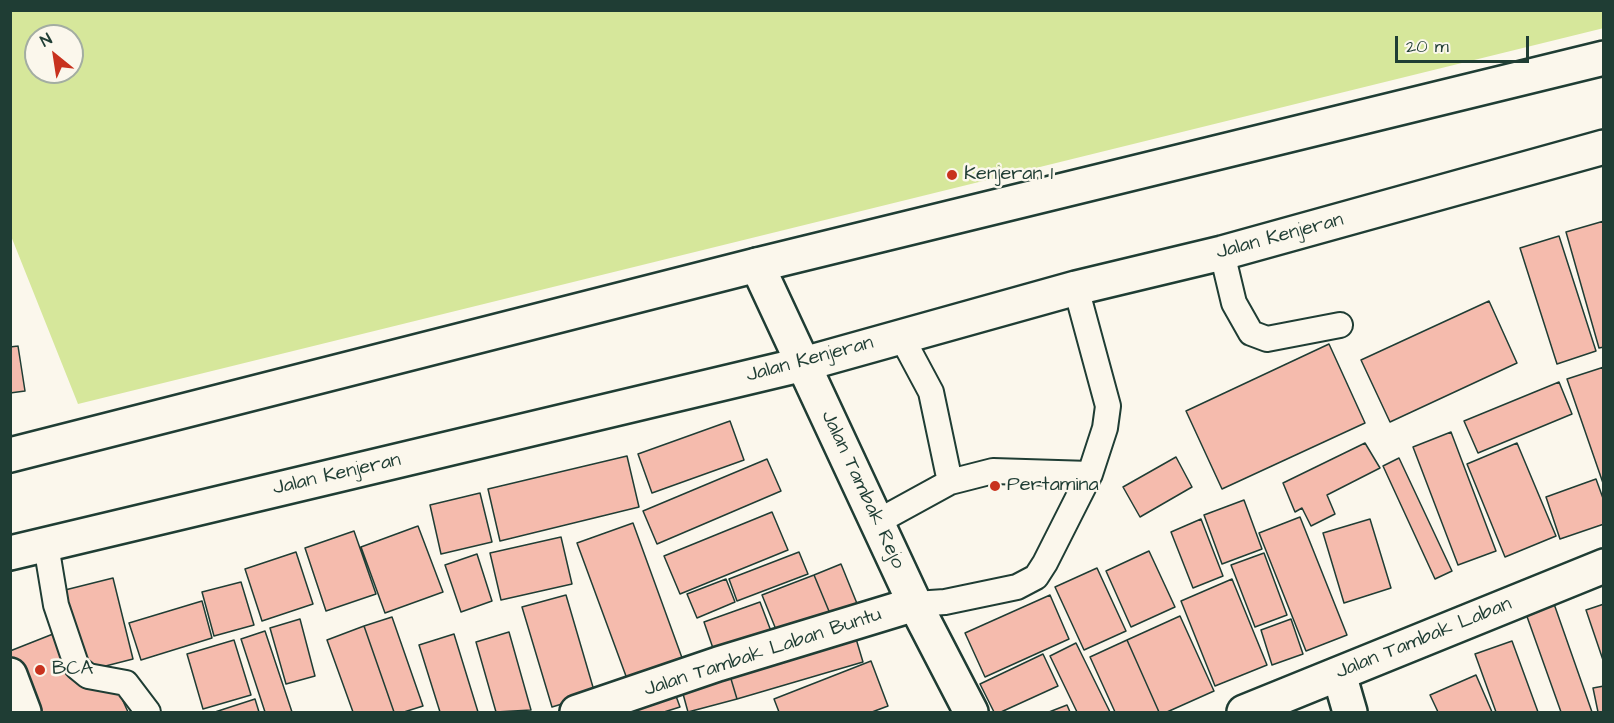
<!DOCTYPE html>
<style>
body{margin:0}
#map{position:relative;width:1614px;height:723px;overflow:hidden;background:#fbf7ec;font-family:"Architects Daughter",sans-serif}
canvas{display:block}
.frame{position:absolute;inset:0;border:12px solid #1f3d34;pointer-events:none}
.north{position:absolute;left:24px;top:24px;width:60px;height:60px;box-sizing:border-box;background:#fbf7ec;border:2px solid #a3ada2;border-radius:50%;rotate:330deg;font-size:16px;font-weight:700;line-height:24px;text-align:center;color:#1f3d34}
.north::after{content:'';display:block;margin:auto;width:21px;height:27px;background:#c8321e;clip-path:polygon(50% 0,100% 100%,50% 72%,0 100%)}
.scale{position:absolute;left:1395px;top:36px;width:134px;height:27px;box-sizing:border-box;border:3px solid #1f3d34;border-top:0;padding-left:8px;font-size:18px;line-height:21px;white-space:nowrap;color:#1f3d34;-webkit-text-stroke:4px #fbf7ec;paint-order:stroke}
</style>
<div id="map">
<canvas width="1614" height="723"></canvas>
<div class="frame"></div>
<div class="north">N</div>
<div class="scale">20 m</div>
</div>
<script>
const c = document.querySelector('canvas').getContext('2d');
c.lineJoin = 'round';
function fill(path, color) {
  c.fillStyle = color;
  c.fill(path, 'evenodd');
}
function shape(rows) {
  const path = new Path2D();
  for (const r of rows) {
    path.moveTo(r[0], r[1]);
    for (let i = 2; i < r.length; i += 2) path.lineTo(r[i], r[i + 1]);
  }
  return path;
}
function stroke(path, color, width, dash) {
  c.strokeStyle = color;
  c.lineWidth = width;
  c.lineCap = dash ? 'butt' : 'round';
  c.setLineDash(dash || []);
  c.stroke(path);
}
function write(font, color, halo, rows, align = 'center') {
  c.font = font + ' "Architects Daughter",sans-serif';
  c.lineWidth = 5;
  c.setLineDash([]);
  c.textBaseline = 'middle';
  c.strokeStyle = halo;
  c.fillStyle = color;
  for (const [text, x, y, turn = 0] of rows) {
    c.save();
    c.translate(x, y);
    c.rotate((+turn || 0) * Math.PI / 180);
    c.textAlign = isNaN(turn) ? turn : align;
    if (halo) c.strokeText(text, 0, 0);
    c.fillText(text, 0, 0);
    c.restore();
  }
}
fill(shape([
 [11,10,1603,10,1604,28,78,404,11,236],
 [36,36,72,36,72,72,36,72]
]), '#d6e79b');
const building = shape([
 [1604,221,1604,347,1599,348,1566,232,1604,221],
 [1559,236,1596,351,1557,364,1520,248,1559,236],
 [1489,301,1517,363,1390,422,1361,360,1489,301],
 [1329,344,1365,423,1222,489,1186,411,1329,344],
 [18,346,25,391,10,393,10,347,18,346],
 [1604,367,1604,486,1567,379,1604,367],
 [1559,382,1572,414,1478,453,1464,421,1559,382],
 [730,421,744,460,652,493,638,454,730,421],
 [1451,432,1496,551,1458,565,1413,447,1451,432],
 [1365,443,1380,468,1327,495,1335,514,1311,526,1302,508,1295,512,1283,483,1365,443],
 [1517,443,1556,536,1505,557,1467,464,1517,443],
 [627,456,639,507,500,541,488,489,627,456],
 [1176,457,1192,487,1140,517,1123,487,1176,457],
 [1399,458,1452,571,1435,579,1383,466,1399,458],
 [767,459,781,491,657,544,643,511,767,459],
 [1596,479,1604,501,1604,524,1560,539,1546,497,1596,479],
 [480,493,492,542,441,554,430,505,480,493],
 [1244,500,1262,549,1222,564,1204,515,1244,500],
 [772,512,788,550,680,594,664,556,772,512],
 [1300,517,1347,635,1306,651,1259,533,1300,517],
 [1201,519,1223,576,1193,588,1171,532,1201,519],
 [1370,519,1391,588,1344,603,1323,533,1370,519],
 [633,523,685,666,630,687,577,543,633,523],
 [418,526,443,592,385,613,361,547,418,526],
 [354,531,376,594,326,611,305,548,354,531],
 [561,537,572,584,501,600,490,553,561,537],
 [1149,551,1175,607,1131,627,1106,571,1149,551],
 [296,552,313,604,262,621,245,569,296,552],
 [799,552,808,574,737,601,729,579,799,552],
 [1264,553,1287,615,1255,627,1231,565,1264,553],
 [477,554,492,601,461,612,445,565,477,554],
 [841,564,858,606,831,616,814,575,841,564],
 [1097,568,1126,631,1084,650,1055,587,1097,568],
 [814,575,831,616,779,637,762,595,814,575],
 [113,578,133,659,86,671,65,590,113,578],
 [726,579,735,602,697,618,687,594,726,579],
 [1232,579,1267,665,1215,686,1181,601,1232,579],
 [241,582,254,625,214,636,202,592,241,582],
 [566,595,595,694,552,707,522,607,566,595],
 [1050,595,1069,639,985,677,965,633,1050,595],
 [202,601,212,638,141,660,129,623,202,601],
 [1553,601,1592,712,1561,712,1525,611,1553,601],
 [760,602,774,639,717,660,704,622,760,602],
 [1604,604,1604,663,1586,610,1604,604],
 [1180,616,1214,691,1167,712,1159,712,1127,640,1180,616],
 [392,617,423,706,404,712,394,712,364,626,392,617],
 [300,619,315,676,286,684,270,628,300,619],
 [1291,619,1303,654,1272,665,1261,630,1291,619],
 [364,626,394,712,353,712,327,640,364,626],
 [265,631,292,712,265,712,241,639,265,631],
 [509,632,531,710,496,712,476,642,509,632],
 [854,632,863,662,737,699,728,669,854,632],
 [53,634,70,678,119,692,128,712,30,712,10,662,10,651,53,634],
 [454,634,478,712,440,712,419,645,454,634],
 [234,640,251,695,203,709,187,654,234,640],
 [1127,640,1159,712,1115,712,1090,657,1127,640],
 [1512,641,1538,712,1496,712,1475,654,1512,641],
 [1076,643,1110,712,1077,712,1050,656,1076,643],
 [1043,654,1058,686,1001,712,994,712,980,684,1043,654],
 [871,661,888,706,872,712,779,712,774,699,871,661],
 [728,669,737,699,688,712,680,683,728,669],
 [1476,675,1492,712,1438,712,1430,695,1476,675],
 [672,685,680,707,664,712,613,712,672,685],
 [1604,686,1604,712,1598,712,1593,688,1604,686],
 [255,699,259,712,215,712,255,699],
 [1067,705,1070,712,1049,712,1067,705]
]);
fill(building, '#f5bbad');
stroke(building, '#1f3d34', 1.5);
const lane = shape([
 [1222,253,1234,303,1251,333,1267,339,1340,325],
 [901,336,931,392,950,482],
 [877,522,950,482,993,471,1090,474],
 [46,545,56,605,77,667,88,676,126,683,148,712],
 [915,604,945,602,1017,587,1036,577,1045,563,1090,474,1105,428,1108,406,1076,288]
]);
const street = shape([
 [1339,674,1350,712],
 [10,675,24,712],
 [577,712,718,664,915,604],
 [1244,712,1604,566]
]);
const secondary = shape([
 [757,265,915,604,971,712]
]);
const highway = shape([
 [10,455,757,265,1604,58],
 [10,553,804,364,1076,288,1222,253,1604,147]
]);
stroke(lane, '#1f3d34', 28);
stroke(street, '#1f3d34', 38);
stroke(secondary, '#1f3d34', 38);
stroke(highway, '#1f3d34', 38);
stroke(lane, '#fbf7ec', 24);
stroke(street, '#fbf7ec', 33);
stroke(secondary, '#fbf7ec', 33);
stroke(highway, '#fbf7ec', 33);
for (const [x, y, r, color] of [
 [952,175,6,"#c8321e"],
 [995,486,6,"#c8321e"],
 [40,670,6,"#c8321e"]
]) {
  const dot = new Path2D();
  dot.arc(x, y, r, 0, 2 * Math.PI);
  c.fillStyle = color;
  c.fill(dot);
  stroke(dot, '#fbf7ec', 2);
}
write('20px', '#1f3d34', '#fbf7ec', [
 ["Kenjeran 1",964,175],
 ["Pertamina",1007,486],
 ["BCA",52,670]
], 'left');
write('20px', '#1f3d34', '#fbf7ec', [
 ["Jalan Kenjeran",1280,237,-15],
 ["Jalan Kenjeran",810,360,-15],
 ["Jalan Kenjeran",337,475,-13],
 ["Jalan Tambak Rejo",862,490,65],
 ["Jalan Tambak Laban",1424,639,-22],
 ["Jalan Tambak Laban Buntu",763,653,-18]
]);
</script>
